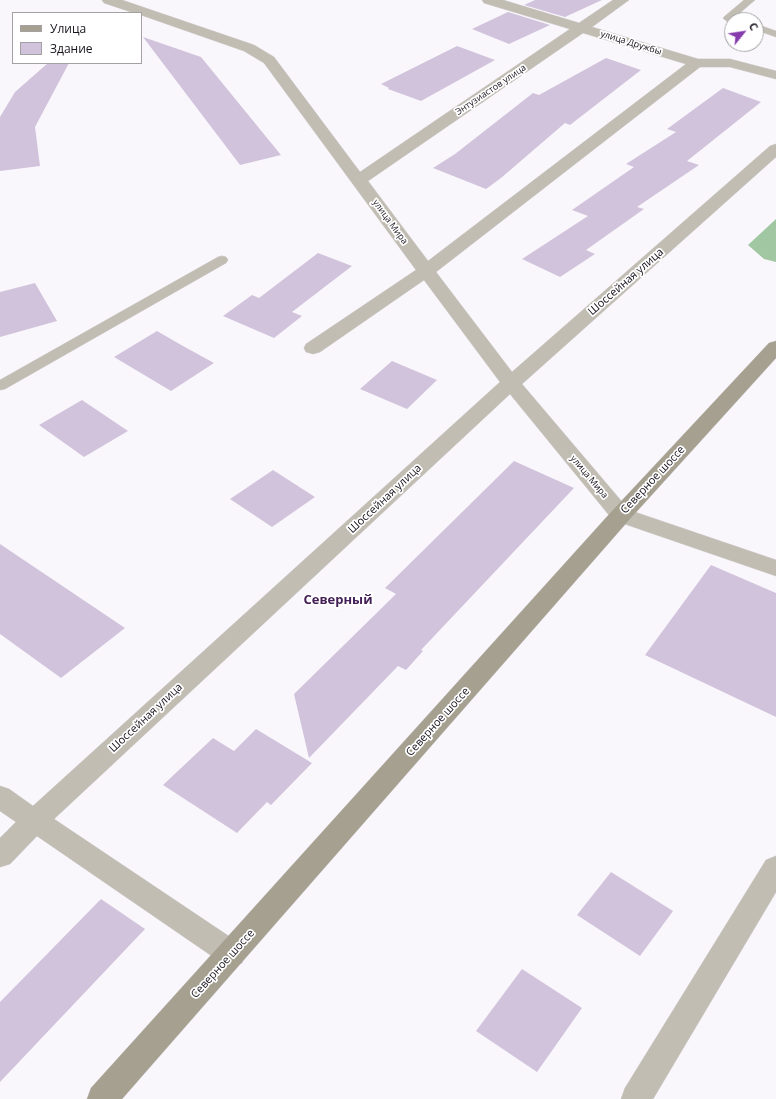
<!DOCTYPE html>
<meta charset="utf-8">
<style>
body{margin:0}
#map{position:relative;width:776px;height:1099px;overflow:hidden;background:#faf7fc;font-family:"Open Sans",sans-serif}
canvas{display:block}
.legend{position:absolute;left:12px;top:12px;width:130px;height:52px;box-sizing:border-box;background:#fff;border:1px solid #a3a1a4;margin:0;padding:5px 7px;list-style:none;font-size:12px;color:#18131c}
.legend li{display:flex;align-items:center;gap:8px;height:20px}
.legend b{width:20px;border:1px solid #a3a1a4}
.north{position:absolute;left:724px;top:12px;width:40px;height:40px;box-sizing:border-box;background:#fff;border:1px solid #a3a1a4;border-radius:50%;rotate:60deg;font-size:11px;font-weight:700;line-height:16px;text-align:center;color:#18131c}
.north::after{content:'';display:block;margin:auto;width:14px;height:18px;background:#863bac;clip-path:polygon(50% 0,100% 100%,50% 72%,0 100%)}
</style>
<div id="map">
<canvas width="776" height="1099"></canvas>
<ul class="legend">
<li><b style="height:5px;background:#a5a08f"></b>Улица</li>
<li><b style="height:11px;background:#d1c3dc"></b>Здание</li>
</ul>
<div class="north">С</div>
</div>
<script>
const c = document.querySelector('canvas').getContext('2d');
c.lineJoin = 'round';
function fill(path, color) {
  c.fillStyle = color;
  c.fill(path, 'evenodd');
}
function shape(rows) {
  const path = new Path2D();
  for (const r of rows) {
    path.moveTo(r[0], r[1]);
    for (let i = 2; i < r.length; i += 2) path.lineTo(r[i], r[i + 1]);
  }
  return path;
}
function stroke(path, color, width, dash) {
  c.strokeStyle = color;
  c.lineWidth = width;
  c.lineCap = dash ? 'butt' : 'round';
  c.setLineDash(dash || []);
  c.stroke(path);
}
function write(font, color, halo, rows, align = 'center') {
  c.font = font + ' "Open Sans",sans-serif';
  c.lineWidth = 3.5;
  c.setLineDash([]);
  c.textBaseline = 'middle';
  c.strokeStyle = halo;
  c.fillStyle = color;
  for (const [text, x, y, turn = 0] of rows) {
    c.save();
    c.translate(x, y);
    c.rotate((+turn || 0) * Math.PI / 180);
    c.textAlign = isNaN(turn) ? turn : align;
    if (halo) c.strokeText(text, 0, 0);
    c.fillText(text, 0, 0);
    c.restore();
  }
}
fill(shape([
 [776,219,776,262,764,259,748,245]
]), '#a1c6a2');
fill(shape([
 [535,0,602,0,565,17,524,5],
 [508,12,550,25,509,44,472,29],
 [143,37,201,57,281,155,240,165],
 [457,46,495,60,421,101,388,89,389,88,381,84],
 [606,58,641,70,570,125,565,123,501,178,486,189,433,168,455,154,533,93,539,95],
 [48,63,69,63,35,127,40,166,0,171,0,117,15,92],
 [723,88,761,102,687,161,699,165,637,207,644,209,586,250,595,254,560,277,522,259,588,216,572,210,634,167,626,164,676,132,667,129],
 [318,253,352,266,292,312,302,316,274,338,223,316,252,295,259,298],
 [35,283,57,321,0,337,0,292],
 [157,331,183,346,214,363,171,391,114,357],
 [392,361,437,380,407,409,360,389],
 [82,400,128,431,84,457,39,425],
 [514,461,574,488,421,650,423,651,406,670,398,666,309,758,294,694,396,594,385,588],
 [273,470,315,497,272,527,230,499],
 [0,544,125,628,61,678,0,634],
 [711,565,776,593,776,717,645,655],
 [256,729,312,763,271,805,267,802,237,833,163,785,213,738,234,751],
 [611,872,673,911,640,956,577,915],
 [101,899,145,929,0,1082,0,1002],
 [522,969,582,1008,537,1072,476,1031]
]), '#d1c3dc');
const lane = shape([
 [744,0,755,0,735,17,738,20,732,20,732,23,725,20,723,18,725,16,744,0],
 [756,24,776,31,776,37,756,30,756,24],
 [222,256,226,257,228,260,226,263,5,389,0,390,0,380,218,257,222,256]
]);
const street = shape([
 [102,0,122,0,254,45,274,57,360,172,570,29,484,3,482,0,503,0,579,23,613,0,629,0,592,27,698,59,730,59,776,71,776,79,730,67,700,67,436,272,512,372,770,146,776,144,776,157,522,384,629,510,776,560,776,576,613,520,510,394,54,819,242,945,246,954,242,963,232,967,222,963,37,836,10,864,0,867,0,838,16,822,0,811,0,786,9,789,33,806,500,382,424,280,320,352,313,354,306,352,304,348,306,344,416,270,264,63,244,51,141,15,141,13,134,13,104,3,102,0],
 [583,33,686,64,428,261,368,181,583,33],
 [776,856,776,892,653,1099,621,1099,625,1088,766,860,776,856]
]);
const secondary = shape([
 [776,341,776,358,629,520,122,1099,87,1099,91,1088,613,510,769,343,776,341]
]);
stroke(lane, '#d6d3d8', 1);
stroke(street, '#d6d3d8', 1);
stroke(secondary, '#d6d3d8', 1);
fill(lane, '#c1bdb2');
fill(street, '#c1bdb2');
fill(secondary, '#a5a08f');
write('9px', '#18131c', '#fff', [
 ["улица Дружбы",631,43,17],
 ["Энтузиастов улица",491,90,-34],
 ["улица Мира",390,222,54],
 ["улица Мира",589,477,50]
]);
write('11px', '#18131c', '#fff', [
 ["Шоссейная улица",626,282,-41],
 ["Северное шоссе",653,480,-47],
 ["Шоссейная улица",385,499,-43],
 ["Шоссейная улица",146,718,-43],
 ["Северное шоссе",438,722,-48],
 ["Северное шоссе",223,964,-48]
]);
write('bold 13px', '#442057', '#fff', [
 ["Северный",338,600]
]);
</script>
